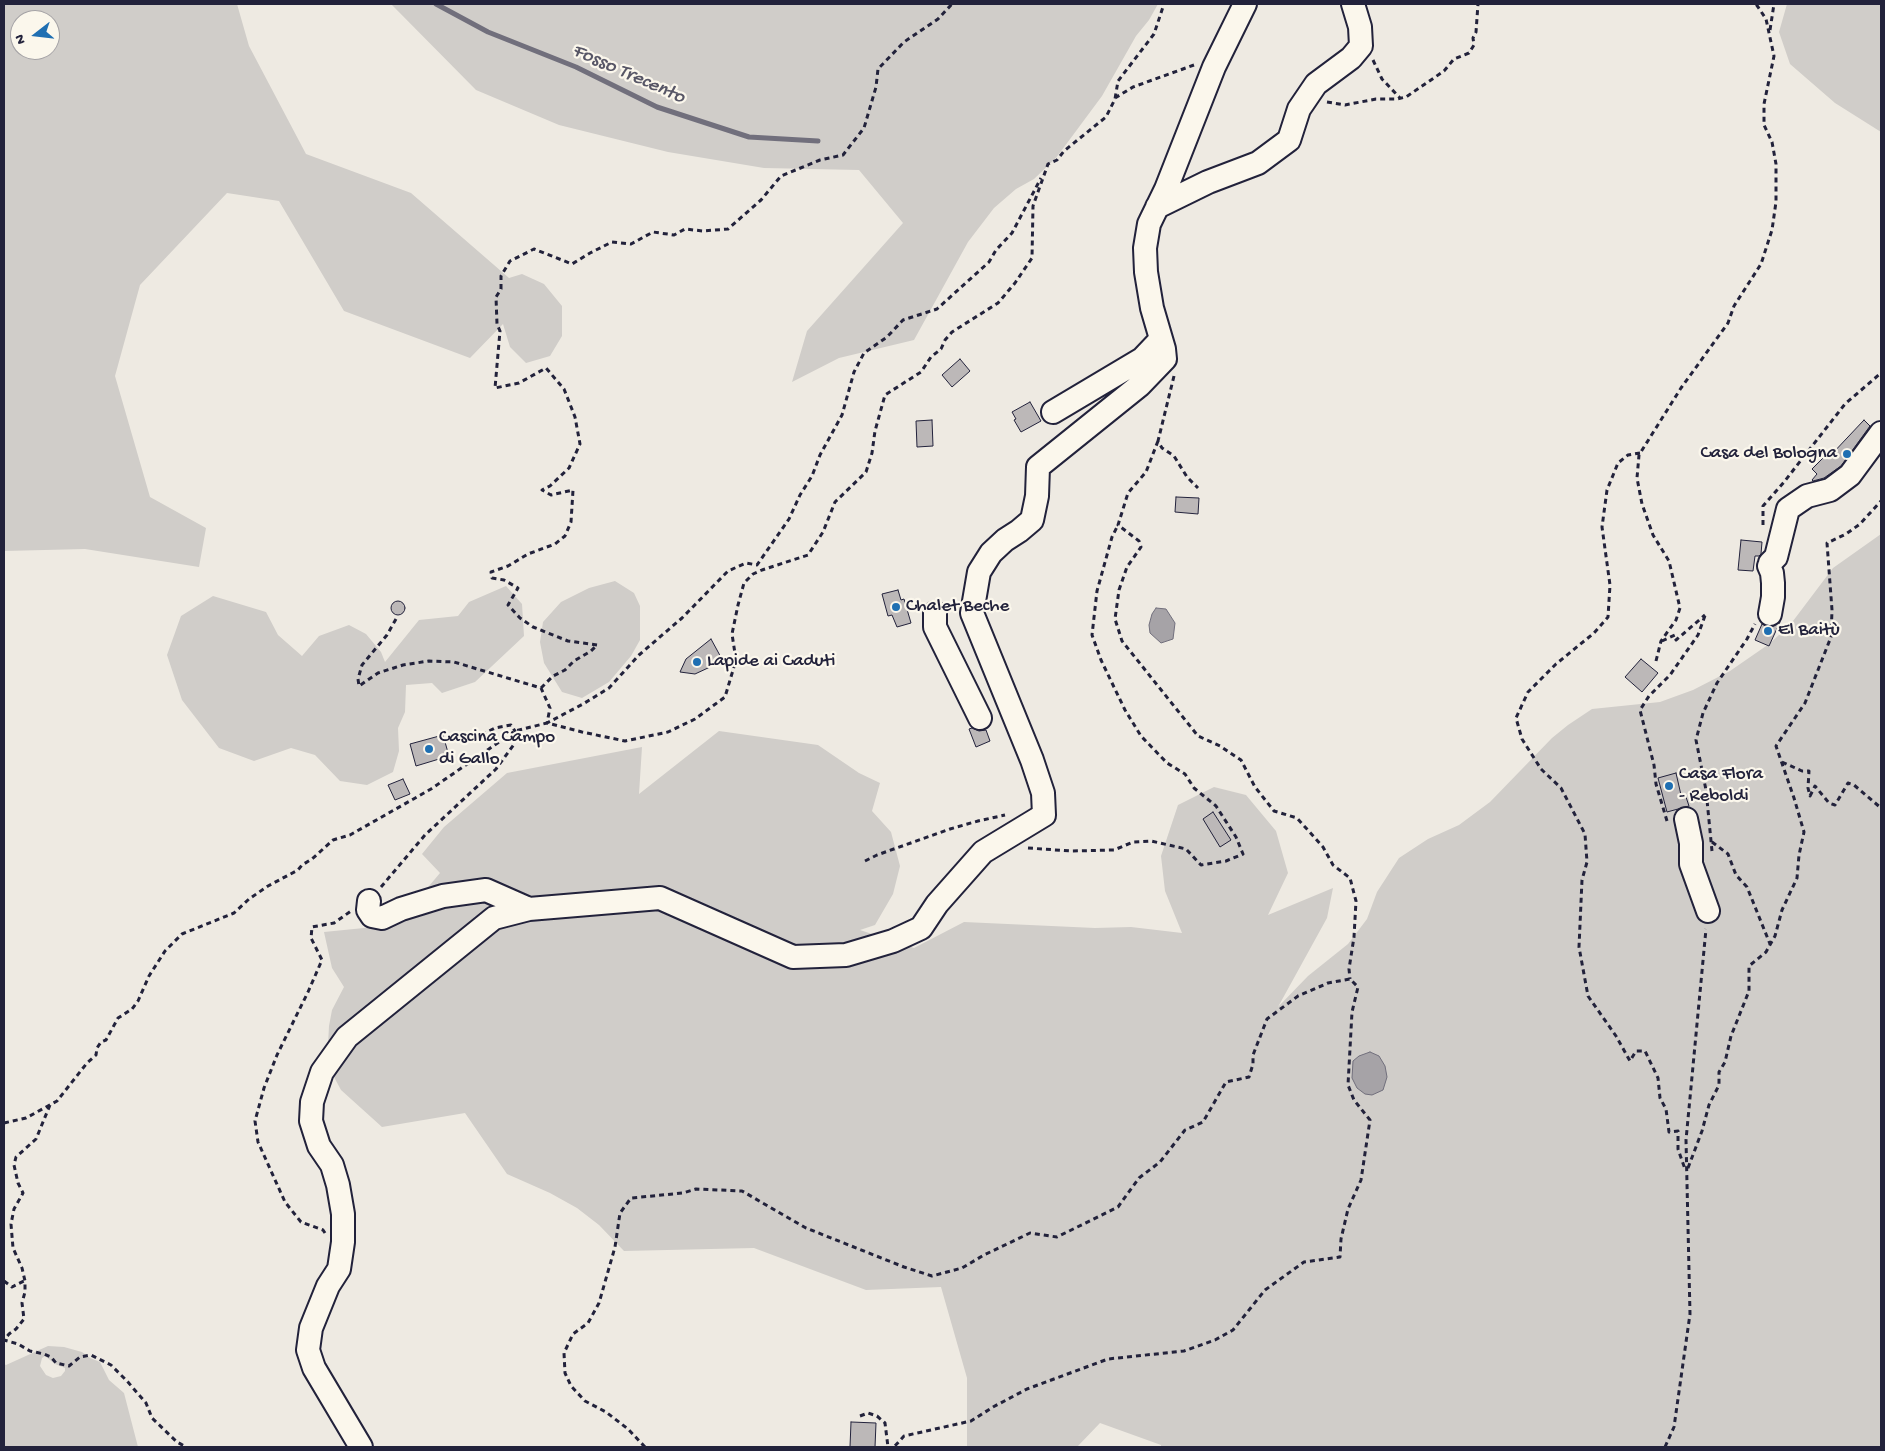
<!DOCTYPE html>
<meta charset="utf-8">
<style>
body{margin:0}
#map{position:relative;width:1885px;height:1451px;overflow:hidden;background:#eeeae2;font-family:"Gochi Hand",sans-serif}
canvas{display:block}
.frame{position:absolute;inset:0;border:5px solid #22223b;pointer-events:none}
.north{position:absolute;left:10px;top:10px;width:50px;height:50px;box-sizing:border-box;background:#fbf7ec;border:1px solid #a4a2a5;border-radius:50%;rotate:254deg;font-size:14px;font-weight:700;line-height:20px;text-align:center;color:#22223b}
.north::after{content:'';display:block;margin:auto;width:18px;height:22px;background:#1f6fb2;clip-path:polygon(50% 0,100% 100%,50% 72%,0 100%)}
</style>
<div id="map">
<canvas width="1885" height="1451"></canvas>
<div class="frame"></div>
<div class="north">N</div>
</div>
<script>
const c = document.querySelector('canvas').getContext('2d');
c.lineJoin = 'round';
function fill(path, color) {
  c.fillStyle = color;
  c.fill(path, 'evenodd');
}
function shape(rows) {
  const path = new Path2D();
  for (const r of rows) {
    if (r.length === 3) {
      path.moveTo(r[0] + r[2], r[1]);
      path.arc(r[0], r[1], r[2], 0, 2 * Math.PI);
      continue;
    }
    path.moveTo(r[0], r[1]);
    for (let i = 2; i < r.length; i += 2) path.lineTo(r[i], r[i + 1]);
  }
  return path;
}
function stroke(path, color, width, dash) {
  c.strokeStyle = color;
  c.lineWidth = width;
  c.lineCap = dash ? 'butt' : 'round';
  c.setLineDash(dash || []);
  c.stroke(path);
}
function write(font, color, halo, rows, align = 'center') {
  c.font = font + ' "Gochi Hand",sans-serif';
  c.lineWidth = 4.5;
  c.setLineDash([]);
  c.textBaseline = 'middle';
  c.strokeStyle = halo;
  c.fillStyle = color;
  for (const [text, x, y, turn = 0] of rows) {
    c.save();
    c.translate(x, y);
    c.rotate((+turn || 0) * Math.PI / 180);
    c.textAlign = isNaN(turn) ? turn : align;
    if (halo) c.strokeText(text, 0, 0);
    c.fillText(text, 0, 0);
    c.restore();
  }
}
fill(shape([
 [4,4,237,4,249,46,306,154,411,193,509,278,522,274,544,284,562,306,562,336,550,356,526,363,510,347,503,324,470,358,344,311,279,201,227,193,140,285,115,376,150,497,206,528,199,567,85,549,4,551],
 [20,20,50,20,50,50,20,50],
 [391,4,1158,4,1149,20,1136,36,1102,96,1056,158,1034,179,1016,189,994,208,968,242,914,340,839,358,792,382,807,331,903,223,859,170,764,168,668,152,559,125,476,90],
 [1787,4,1881,4,1881,132,1835,103,1790,64,1779,32],
 [1881,534,1881,1447,1161,1447,1161,1445,1100,1423,1077,1447,967,1447,967,1378,941,1287,866,1290,754,1248,624,1251,599,1225,577,1208,550,1193,507,1174,465,1113,382,1127,341,1090,327,1064,329,1026,332,1010,344,987,332,968,324,932,384,926,424,892,440,873,422,854,444,827,507,773,642,747,639,794,719,731,818,745,859,773,880,783,872,811,891,832,900,866,893,894,875,925,860,930,914,948,964,922,1095,928,1131,927,1182,933,1165,891,1161,856,1178,805,1214,787,1246,795,1276,831,1288,873,1268,915,1333,888,1327,918,1278,1007,1308,976,1348,944,1367,919,1377,892,1399,858,1428,839,1459,825,1490,802,1552,738,1568,725,1592,709,1660,702,1693,690,1730,671,1769,644,1790,625,1833,568],
 [615,581,634,593,640,606,640,640,631,656,609,682,582,698,562,692,544,663,540,642,543,622,561,602,589,588],
 [506,586,522,604,524,636,475,682,442,693,432,683,406,685,405,712,398,728,399,751,393,772,367,785,340,781,315,755,291,748,254,761,219,748,182,700,167,655,181,616,213,596,266,612,278,635,302,656,319,636,349,625,366,634,381,652,385,662,419,620,458,616,469,602],
 [48,1346,64,1347,82,1352,90,1358,100,1362,109,1380,124,1393,138,1447,4,1447,4,1364,6,1365],
 [45,1356,55,1364,65,1368,65,1371,61,1376,53,1378,46,1375,40,1366,42,1358]
]), '#d0cdc9');
const water = shape([
 [1156,608,1166,609,1175,623,1173,639,1161,643,1150,633,1149,625,1152,614,1156,608],
 [1370,1052,1379,1056,1385,1066,1387,1077,1383,1090,1372,1095,1365,1094,1357,1088,1352,1078,1353,1061,1359,1056,1370,1052]
]);
fill(water, '#a6a3a7');
stroke(water, '#716f7c', 1);
stroke(shape([
 [436,4,488,32,576,67,657,107,749,137,818,141]
]), '#716f7c', 5);
const building = shape([
 [960,359,970,371,952,387,942,375,960,359],
 [1030,402,1041,421,1021,432,1014,420,1016,419,1012,412,1030,402],
 [932,420,933,446,917,447,916,421,932,420],
 [1864,420,1870,426,1841,466,1824,478,1813,481,1812,480,1817,474,1812,469,1828,453,1831,455,1864,420],
 [1176,497,1199,498,1198,514,1175,512,1176,497],
 [1741,540,1762,542,1761,554,1759,556,1755,556,1753,571,1738,570,1741,540],
 [898,590,901,600,904,599,911,623,897,627,892,615,888,616,882,594,898,590],
 [398,608,7],
 [1780,622,1769,646,1755,640,1762,624,1768,627,1774,626,1780,622],
 [711,639,723,661,695,674,680,672,686,659,711,639],
 [1641,659,1658,673,1642,692,1625,677,1641,659],
 [972,728,979,731,986,730,990,741,976,747,969,729,972,728],
 [443,735,449,756,416,766,410,744,443,735],
 [1676,773,1681,795,1685,794,1689,806,1667,812,1658,778,1676,773],
 [403,779,410,794,395,800,388,785,403,779],
 [1213,812,1231,840,1220,847,1203,819,1213,812],
 [851,1422,876,1423,875,1447,850,1447,851,1422]
]);
fill(building, '#bcb8b8');
stroke(building, '#22223b', 1);
const minor = shape([
 [1157,207,1208,182,1258,163,1289,140,1299,109,1316,84,1351,58,1361,46,1360,27,1353,4],
 [1053,412,1142,359,1161,339],
 [1770,563,1776,557,1788,509,1807,496,1830,490,1850,475,1881,433],
 [1769,566,1772,573,1773,583,1773,597,1770,614],
 [935,613,935,627,980,718],
 [1686,819,1691,843,1691,864,1708,911],
 [369,901,368,910,372,916,382,918,401,909,443,896,486,890,529,909],
 [361,1447,314,1368,308,1350,311,1328,328,1286,339,1269,343,1242,343,1214,338,1185,332,1165,319,1146,311,1121,312,1102,322,1072,347,1037,494,918,529,909,660,898,793,957,846,955,893,941,921,928,937,904,983,852,1044,815,1043,793,1032,760,972,613,979,572,991,553,1005,540,1019,531,1032,520,1037,496,1038,467,1140,385,1165,359,1164,349,1152,308,1146,272,1145,248,1149,224,1166,189,1214,67,1245,4]
]);
stroke(minor, '#22223b', 26);
stroke(shape([
 [1770,30,1774,4],
 [1373,60,1382,79,1400,98],
 [1115,98,1133,87,1194,65],
 [1327,102,1345,105,1376,99,1397,99,1406,97,1444,71,1454,59,1469,53,1474,45,1473,38,1476,32,1478,4],
 [1174,376,1158,441,1162,448,1174,456,1187,477,1198,488],
 [1158,441,1146,472,1128,493,1118,525,1139,541,1141,547,1127,567,1119,590,1115,619,1122,641,1198,736,1220,746,1241,760,1255,787,1274,811,1297,818,1323,847,1333,865,1350,878,1356,901,1354,937,1349,969,1350,979],
 [1640,453,1628,455,1618,463,1607,490,1602,527,1610,585,1608,617,1594,633,1556,664,1528,692,1516,718,1522,739,1541,769,1561,788,1585,834,1587,862,1582,880,1579,947,1588,996,1616,1036,1630,1061,1636,1051,1645,1051,1658,1078,1660,1098,1666,1109,1669,1132,1678,1131,1678,1149,1685,1169],
 [1763,525,1763,506,1784,482,1845,404,1881,373],
 [396,619,387,635,362,665,358,679,359,686,378,673,403,665,429,661,454,662,541,688,550,708,547,723,583,704,609,688,639,655,682,618,728,571,746,563,757,565,789,519,800,495,812,476,820,455,842,415,854,372,864,353,887,337,903,320,937,309,989,262,996,250,1012,233,1041,178],
 [1662,641,1675,635,1676,640,1705,615],
 [597,645,568,641,533,627,520,618,508,605,518,588,504,580,492,578,491,572,508,566,528,554,555,544,565,536,571,522,573,490,551,495,542,490,550,486,569,468,580,444,575,417,564,389,546,368,519,383,495,388,500,331,497,324,496,297,501,289,501,276,510,261,534,249,572,264,590,253,612,242,631,244,653,232,674,235,685,229,703,231,728,229,761,200,781,176,820,160,843,155,864,128,876,87,878,69,904,42,938,19,952,4],
 [1656,661,1661,641,1676,620,1680,608,1669,561,1653,535,1642,504,1637,478,1639,455,1681,388,1728,323,1734,306,1761,264,1772,230,1776,202,1776,164,1772,142,1764,125,1764,104,1774,56,1766,19,1756,4],
 [541,688,553,676,565,670,574,661,591,651,597,645],
 [1782,762,1802,771,1809,771,1808,788,1810,796,1815,786,1829,803,1835,805,1848,783,1854,785,1881,808],
 [1667,821,1656,784,1654,765,1640,710,1649,696,1670,675,1698,635,1706,613],
 [1712,842,1728,854,1736,875,1747,887,1770,944],
 [1028,848,1071,851,1114,850,1133,842,1151,841,1186,849,1201,865,1226,861,1243,854,1236,837,1216,806,1194,788,1185,774,1167,763,1141,736,1125,710,1101,660,1092,635,1097,591,1112,537,1118,525],
 [1712,851,1706,790,1696,740,1703,713,1717,683,1747,639,1755,624],
 [865,861,877,855,950,829,978,821,1005,815],
 [381,887,425,835,496,769,515,743,515,731,511,725,495,728,478,737],
 [50,1105,36,1139,16,1157,14,1165,18,1183,23,1193,14,1209,11,1224,13,1248,22,1268,25,1281,25,1292,22,1303,24,1319,16,1329,9,1334,4,1340,18,1344,30,1351,44,1354,51,1357,56,1363,69,1366,80,1357,91,1355,111,1365,127,1381,146,1403,152,1418,177,1442,186,1447],
 [4,1123,26,1118,57,1101,87,1063,96,1055,97,1048,101,1042,106,1040,118,1018,132,1009,138,1001,149,976,165,951,182,934,234,913,249,899,268,886,298,870,302,865,312,859,333,840,350,835,431,789,515,731,547,723,582,732,625,741,668,732,695,719,725,697,736,660,732,634,738,605,744,583,753,574,762,570,808,555,823,532,835,502,866,472,872,453,875,431,885,395,921,372,931,357,941,349,945,340,952,332,998,303,1015,283,1032,258,1033,206,1048,164,1057,160,1064,151,1106,117,1115,99,1118,81,1154,34,1164,4],
 [1688,1168,1702,1131,1709,1105,1719,1085,1719,1072,1725,1062,1731,1036,1749,991,1749,966,1766,952,1775,936,1782,910,1797,878,1799,855,1804,832,1794,798,1776,746,1805,703,1831,637,1832,610,1827,543,1846,534,1860,524,1881,501],
 [325,1233,323,1230,301,1222,285,1202,258,1142,255,1121,264,1088,277,1055,308,992,322,960,311,938,312,927,334,923,351,911],
 [4,1281,12,1287,24,1281],
 [860,1416,868,1413,877,1416,885,1423,888,1447],
 [645,1447,628,1429,606,1412,585,1401,571,1386,565,1373,564,1353,573,1334,588,1323,599,1303,615,1247,620,1213,631,1198,683,1193,696,1189,742,1191,806,1228,904,1267,932,1276,962,1268,984,1255,1030,1233,1057,1237,1118,1207,1139,1178,1160,1162,1185,1130,1203,1122,1226,1082,1249,1077,1253,1064,1253,1055,1267,1019,1298,996,1328,983,1350,979,1358,987,1352,1012,1348,1085,1354,1100,1370,1120,1361,1180,1348,1209,1341,1239,1340,1257,1304,1262,1265,1290,1233,1330,1215,1340,1184,1351,1108,1359,1027,1389,993,1407,971,1421,904,1436,894,1447],
 [1665,1447,1674,1427,1690,1314,1686,1140,1706,929]
]), '#22223b', 3, [5, 4]);
stroke(minor, '#fbf7ec', 22);
for (const [x, y, r, color] of [
 [1847,454,5,"#1f6fb2"],
 [896,607,5,"#1f6fb2"],
 [1768,631,5,"#1f6fb2"],
 [697,662,5,"#1f6fb2"],
 [429,749,5,"#1f6fb2"],
 [1669,786,5,"#1f6fb2"]
]) {
  const dot = new Path2D();
  dot.arc(x, y, r, 0, 2 * Math.PI);
  c.fillStyle = color;
  c.fill(dot);
  stroke(dot, '#fbf7ec', 2);
}
write('19px', '#22223b', '#fbf7ec', [
 ["Casa del Bologna",1837,454,"right"],
 ["Chalet Beche",906,607],
 ["El Baitù",1778,631],
 ["Lapide ai Caduti",707,662],
 ["Cascina Campo",439,738],
 ["di Gallo",439,760],
 ["Casa Flora",1679,775],
 ["- Reboldi",1679,797]
], 'left');
write('italic 20px', '#575666', '#fbf7ec', [
 ["Fosso Trecento",628,75,24]
]);
</script>
